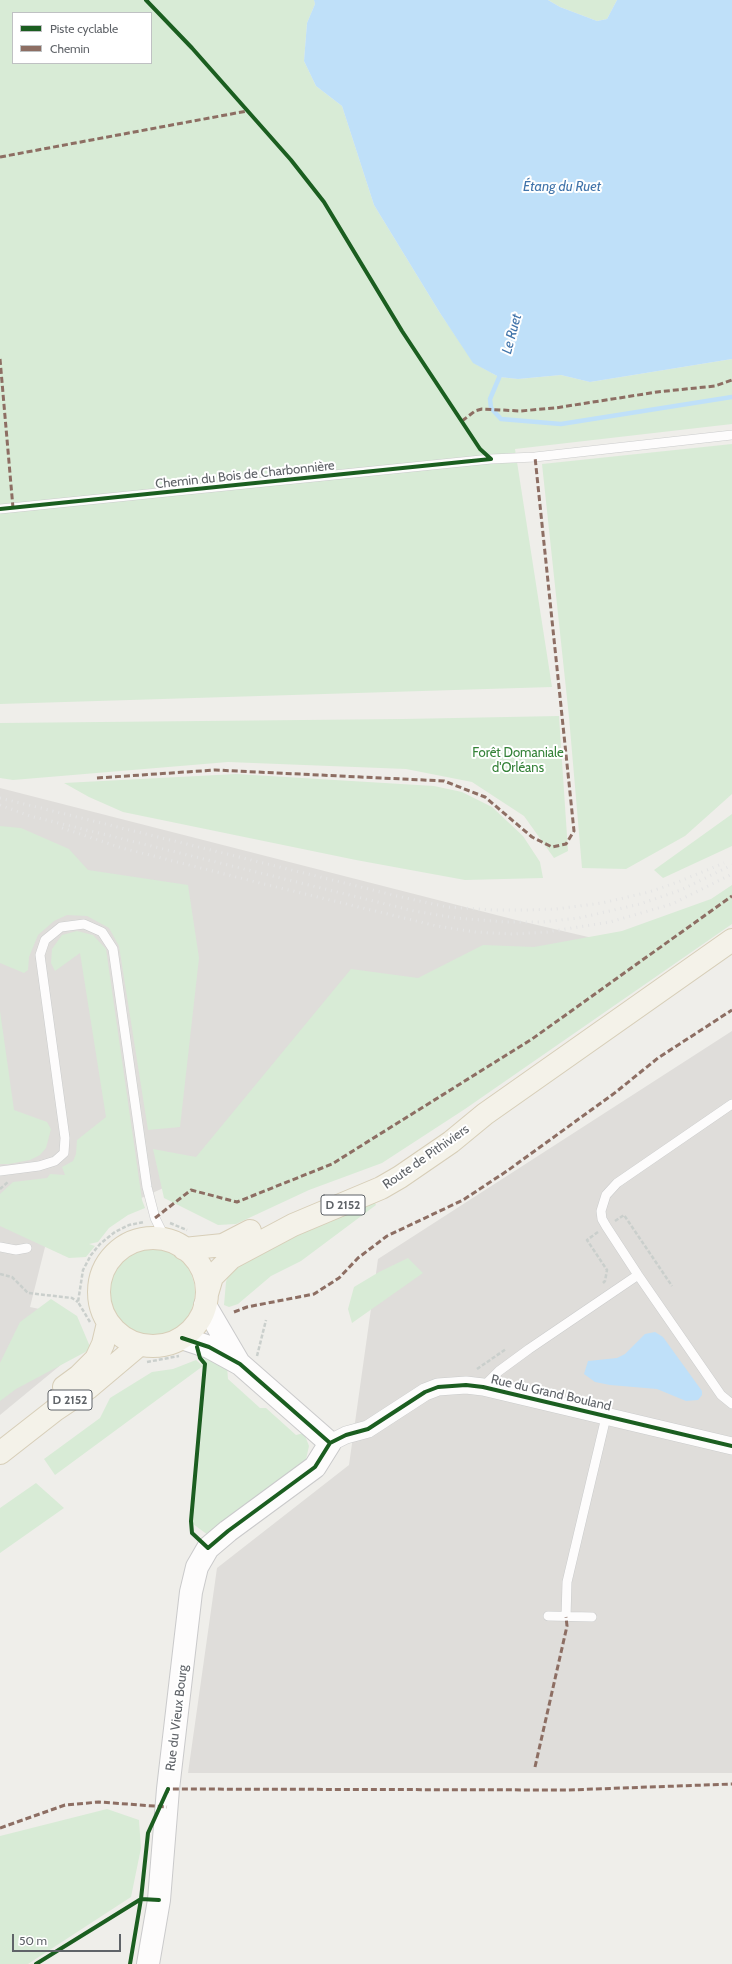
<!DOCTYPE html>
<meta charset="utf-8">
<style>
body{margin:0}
#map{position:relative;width:732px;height:1964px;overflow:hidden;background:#efeeea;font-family:Cabin,sans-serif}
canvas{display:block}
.legend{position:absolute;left:12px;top:12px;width:140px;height:52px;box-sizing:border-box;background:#fff;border:1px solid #bfc1c3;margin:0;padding:5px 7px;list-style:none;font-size:12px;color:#5f6368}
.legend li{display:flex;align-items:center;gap:8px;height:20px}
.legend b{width:20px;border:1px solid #bfc1c3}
.scale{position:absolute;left:12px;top:1934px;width:109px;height:18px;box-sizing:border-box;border:2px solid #5f6368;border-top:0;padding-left:5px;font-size:12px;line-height:14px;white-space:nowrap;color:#5f6368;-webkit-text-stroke:3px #fff;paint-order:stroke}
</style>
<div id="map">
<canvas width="732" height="1964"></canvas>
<ul class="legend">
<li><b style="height:5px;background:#1b5e20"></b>Piste cyclable</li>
<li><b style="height:5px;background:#8d6e63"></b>Chemin</li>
</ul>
<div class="scale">50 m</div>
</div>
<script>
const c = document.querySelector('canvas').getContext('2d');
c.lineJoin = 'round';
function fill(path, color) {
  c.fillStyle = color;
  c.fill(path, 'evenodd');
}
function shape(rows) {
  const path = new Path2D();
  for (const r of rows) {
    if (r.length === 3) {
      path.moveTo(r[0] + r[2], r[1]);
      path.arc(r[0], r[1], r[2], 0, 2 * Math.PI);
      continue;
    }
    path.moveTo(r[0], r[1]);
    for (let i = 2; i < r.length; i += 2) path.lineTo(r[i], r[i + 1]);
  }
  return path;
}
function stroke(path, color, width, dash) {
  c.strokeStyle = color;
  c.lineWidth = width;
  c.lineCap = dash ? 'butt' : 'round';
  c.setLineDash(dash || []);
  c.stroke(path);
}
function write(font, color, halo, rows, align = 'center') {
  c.font = font + ' Cabin,sans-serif';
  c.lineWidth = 4;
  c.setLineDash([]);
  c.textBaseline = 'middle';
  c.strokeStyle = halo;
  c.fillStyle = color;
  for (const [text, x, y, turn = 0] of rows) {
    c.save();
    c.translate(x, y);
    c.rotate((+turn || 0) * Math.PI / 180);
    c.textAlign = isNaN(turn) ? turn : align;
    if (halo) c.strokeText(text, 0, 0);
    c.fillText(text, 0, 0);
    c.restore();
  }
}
fill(shape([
 [0,788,516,920,673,957,106,1214,84,1242,48,1235,30,1307,72,1316,85,1345,0,1415],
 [732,1031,732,1773,188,1773,217,1568,349,1465,378,1259]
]), '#dfddda');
fill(shape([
 [0,0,314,0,315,4,307,23,304,61,316,86,342,106,374,205,440,313,474,363,499,377,518,379,561,375,590,382,732,359,732,424,515,449,552,687,0,704],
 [13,13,151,13,151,63,13,63],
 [548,0,617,0,607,19,597,21,560,7],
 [732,444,732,794,685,836,626,869,582,868,569,717,542,464],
 [559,716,568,851,554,858,524,816,472,782,406,769,228,762,13,780,0,778,0,723,403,719],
 [236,774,434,786,462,792,492,807,523,836,540,862,543,878,465,880,356,860,123,812,89,797,64,783],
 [732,814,732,846,663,878,654,870],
 [0,826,21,828,69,849,88,870,188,885,199,958,180,1127,148,1130,119,946,109,928,87,916,67,915,54,921,38,935,29,957,28,970,24,973,0,963],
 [732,885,732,924,465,1109,382,1163,309,1190,236,1224,218,1225,164,1198,153,1149,196,1157,351,969,418,978,483,945,534,947,622,931,711,899],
 [77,931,93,935,106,949,142,1200,145,1208,128,1215,109,1228,98,1242,89,1244,95,1246,86,1257,69,1258,0,1226,0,1194,13,1182,47,1178,50,1174,65,1175,62,1167,73,1161,76,1154,77,1140,106,1117,80,953,55,971,51,963,52,949,62,935],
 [0,1011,14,1110,47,1122,51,1129,46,1148,40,1155,30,1160,9,1164,0,1164],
 [373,1198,376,1205,301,1261,271,1276,238,1304,229,1307,224,1305,226,1282,229,1272,253,1252],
 [151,1292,44],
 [408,1258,423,1273,352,1323,348,1309,354,1287,379,1272],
 [51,1299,77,1316,91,1349,16,1389,0,1401,0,1363,20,1322],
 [202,1353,227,1366,228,1379,260,1408,266,1408,296,1435,304,1433,309,1446,305,1464,208,1535,193,1524,207,1367],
 [196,1360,203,1366,55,1475,44,1459,100,1418,110,1398,152,1372,173,1369],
 [36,1483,64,1508,0,1553,0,1508],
 [107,1809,139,1820,141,1848,131,1897,28,1964,0,1964,0,1836]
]), '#d8ebd6');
fill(shape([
 [314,0,548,0,560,7,597,21,607,19,617,0,732,0,732,359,590,382,561,375,518,379,499,377,473,363,440,313,374,205,342,106,316,86,304,61,307,23,315,4],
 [655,1332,663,1337,702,1391,702,1395,698,1400,686,1401,657,1389,610,1385,595,1382,584,1374,588,1361,617,1358,625,1354,645,1334]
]), '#bfe0f9');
stroke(shape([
 [501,373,490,399,491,408,501,419,561,424,732,397]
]), '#bfe0f9', 4.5);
const lane = shape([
 [0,509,491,459,535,457,732,435],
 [732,1104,617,1183,606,1195,601,1211,602,1219,606,1226,638,1275,721,1395,732,1404],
 [0,1171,39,1166,55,1161,64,1153,65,1138,40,955,45,940,61,927,84,924,102,932,113,949,147,1187,155,1218,166,1240],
 [0,1247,16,1250,27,1248],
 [483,1387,499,1371,529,1349,638,1275],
 [548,1616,592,1617],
 [566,1617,567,1582,606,1417]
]);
const street = shape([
 [330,1443,346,1435,368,1429,425,1392,438,1387,466,1385,483,1387,732,1446]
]);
const secondary = shape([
 [205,1305,239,1363],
 [148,1964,159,1900,168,1789,191,1592,197,1567,208,1548,228,1531,315,1467,330,1443,240,1364,209,1347,182,1338]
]);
const primary = shape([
 [153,1292,54],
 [184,1249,223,1245,250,1231],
 [207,1294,212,1277,231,1258,293,1225,381,1188,400,1177,451,1142,485,1114,732,940],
 [64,1387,79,1376,96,1359,103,1344,108,1323],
 [0,1453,55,1410,88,1388,139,1345]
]);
stroke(lane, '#cbcccc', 10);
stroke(street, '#cbcccc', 18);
stroke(secondary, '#cacacb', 24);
stroke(primary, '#d7ceb8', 24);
stroke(shape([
 [0,1189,8,1182],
 [615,1221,624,1215,672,1286],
 [170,1223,187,1230],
 [598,1232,587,1240,607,1270,605,1281,603,1283],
 [0,1274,12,1277,28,1293,72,1298,78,1302],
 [90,1322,78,1302,83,1270,91,1255,100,1244,115,1232,129,1225,144,1222],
 [257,1356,266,1320],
 [147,1362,179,1356],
 [477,1369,506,1349]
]), '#cacfcc', 2.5, [4, 2]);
stroke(lane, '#fdfcfc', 9);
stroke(street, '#fdfcfc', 17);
stroke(secondary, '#fdfcfc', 22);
stroke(primary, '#f4f2e9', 22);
stroke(shape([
 [0,798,397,896,447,907,493,910,524,910,556,909,602,903,649,892,678,882,724,863],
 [0,805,30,816,414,911,456,918,505,922,542,922,579,918,640,904,681,890,732,865],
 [62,828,122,848,264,884,437,926,475,932,512,934,547,932,610,922,672,904,732,874]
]), '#e4e4e4', 3, [1, 5]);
stroke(shape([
 [0,157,247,111],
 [0,359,13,508],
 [462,421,475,411,482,409,520,411,555,408,657,392,715,386,732,380],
 [97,778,215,770,444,781,485,797,532,837,552,847,566,844,574,831,535,457],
 [155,1218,191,1190,237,1202,332,1164,532,1039,732,896],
 [234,1312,247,1307,314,1294,339,1278,358,1258,387,1236,463,1200,507,1171,616,1092,658,1058,732,1010],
 [535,1767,567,1626,566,1617],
 [167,1793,168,1789,568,1790,732,1784],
 [0,1828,65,1805,99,1802,167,1807]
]), '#8d6e63', 3, [6, 3]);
stroke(shape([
 [146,0,192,48,291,160,324,202,402,331,480,449,491,459],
 [0,509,491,459],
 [182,1338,209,1347,240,1364,330,1443],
 [197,1347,200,1358,205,1364,191,1521,192,1533,208,1548,228,1531,315,1467,330,1443],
 [330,1443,346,1435,368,1429,425,1392,438,1387,466,1385,483,1387,732,1446],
 [36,1964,141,1899,159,1900],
 [130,1964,141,1899,148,1833,168,1789]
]), '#1b5e20', 4);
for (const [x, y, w] of [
 [343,1205,44],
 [70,1400,44]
]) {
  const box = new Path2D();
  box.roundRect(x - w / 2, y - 10, w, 20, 3);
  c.fillStyle = '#fff';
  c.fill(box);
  stroke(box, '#5f6368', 1);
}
write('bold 12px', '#5f6368', null, [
 ["D 2152",343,1205],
 ["D 2152",70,1400]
]);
write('13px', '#5f6368', '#fff', [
 ["Chemin du Bois de Charbonnière",245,475,-6],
 ["Route de Pithiviers",426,1157,-35],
 ["Rue du Grand Bouland",551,1393,13],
 ["Rue du Vieux Bourg",177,1718,-83]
]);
write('13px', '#348238', '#fff', [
 ["Forêt Domaniale",518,753],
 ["d'Orléans",518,768]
]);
write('italic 14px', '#4174aa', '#fff', [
 ["Étang du Ruet",562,187],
 ["Le Ruet",512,334,-75]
]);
</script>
